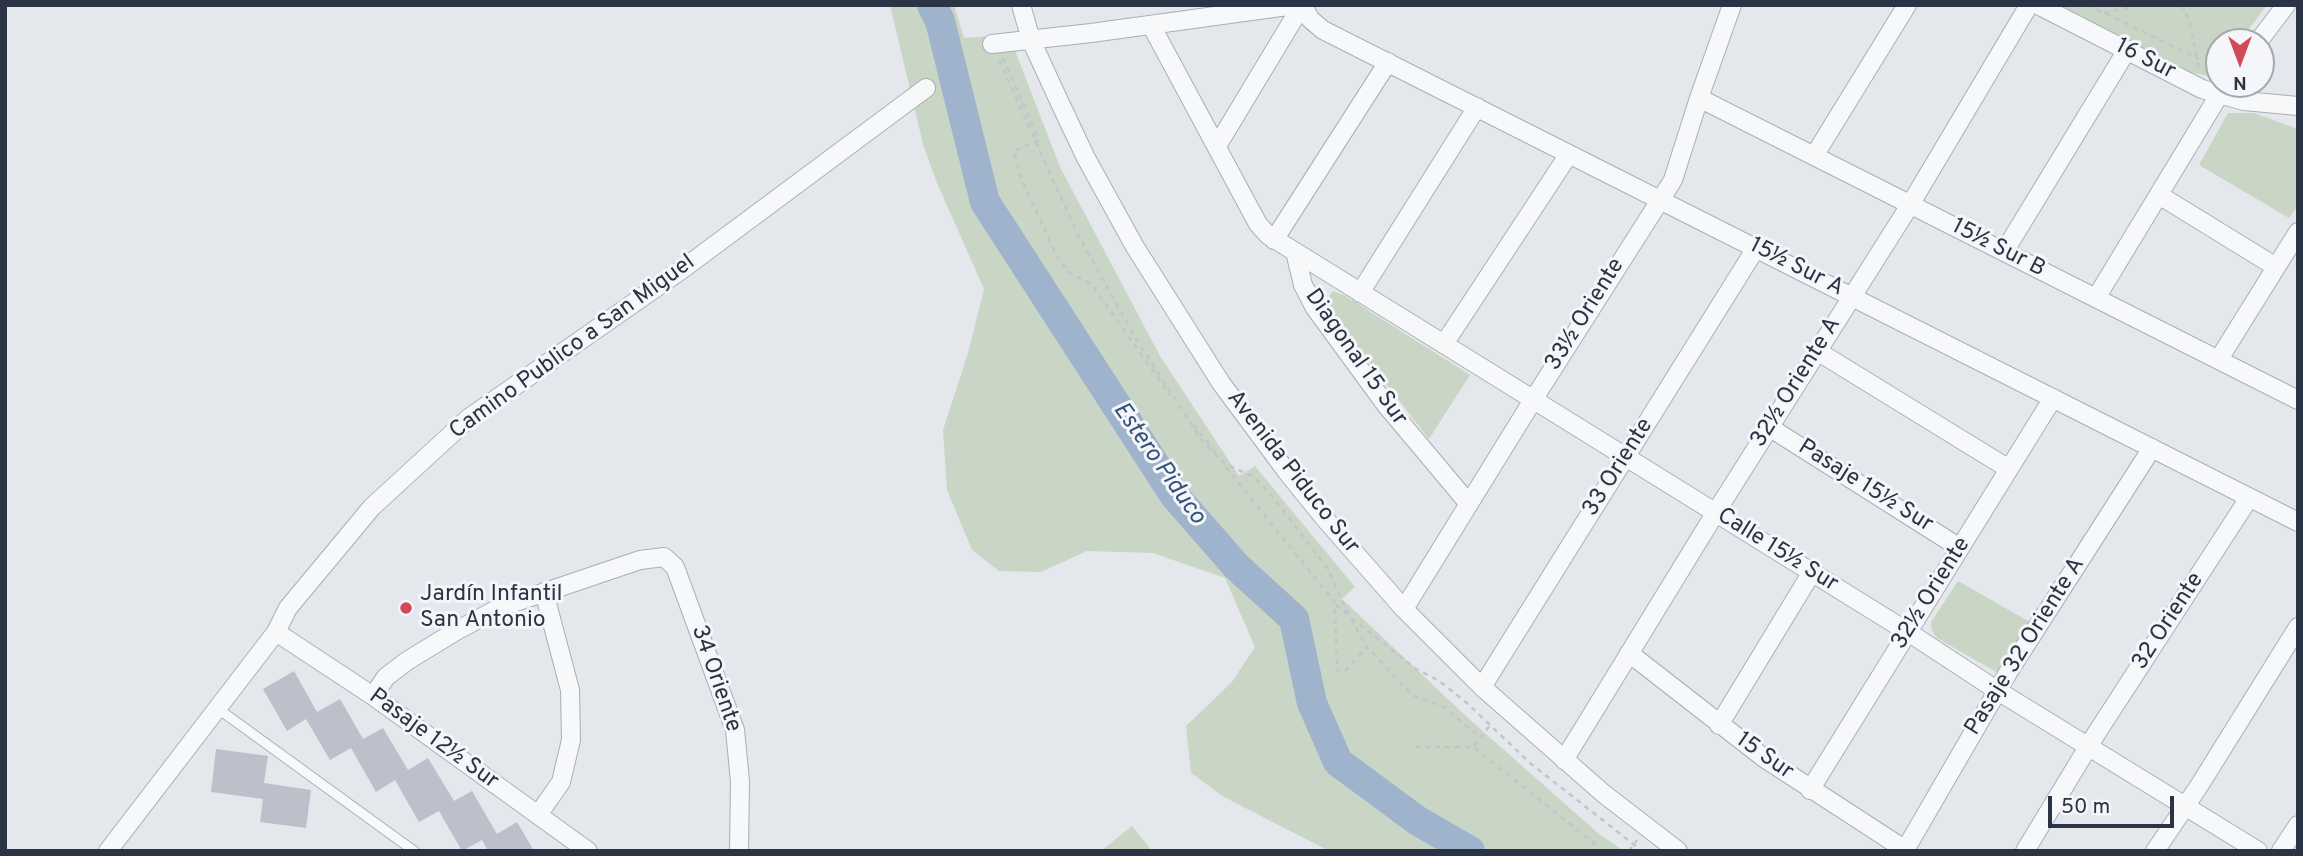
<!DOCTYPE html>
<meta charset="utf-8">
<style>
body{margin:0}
#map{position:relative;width:2303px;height:856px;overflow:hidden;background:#e4e7ec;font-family:Overpass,sans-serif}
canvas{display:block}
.frame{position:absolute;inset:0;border:7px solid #2b3445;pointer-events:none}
.north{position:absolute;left:2205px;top:28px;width:70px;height:70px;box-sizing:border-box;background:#f4f6f9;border:2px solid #a4a8b1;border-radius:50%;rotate:180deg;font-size:19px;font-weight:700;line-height:28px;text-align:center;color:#2b3445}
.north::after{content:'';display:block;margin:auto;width:24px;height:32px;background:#d1495b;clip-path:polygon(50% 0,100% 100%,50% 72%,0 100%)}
.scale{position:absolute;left:2048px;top:796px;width:126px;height:32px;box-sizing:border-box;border:4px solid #2b3445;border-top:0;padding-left:9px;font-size:21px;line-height:24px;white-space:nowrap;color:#2b3445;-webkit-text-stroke:5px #f4f6f9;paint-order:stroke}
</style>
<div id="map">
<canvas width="2303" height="856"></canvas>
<div class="frame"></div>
<div class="north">N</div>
<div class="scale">50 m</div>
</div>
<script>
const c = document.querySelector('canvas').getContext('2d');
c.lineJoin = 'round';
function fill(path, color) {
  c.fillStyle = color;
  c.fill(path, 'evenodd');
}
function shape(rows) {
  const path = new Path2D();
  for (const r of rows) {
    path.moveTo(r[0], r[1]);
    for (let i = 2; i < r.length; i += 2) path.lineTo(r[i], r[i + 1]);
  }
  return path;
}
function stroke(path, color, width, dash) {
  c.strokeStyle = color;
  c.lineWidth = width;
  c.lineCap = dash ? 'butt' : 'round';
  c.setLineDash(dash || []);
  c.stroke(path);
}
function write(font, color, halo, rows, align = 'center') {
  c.font = font + ' Overpass,sans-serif';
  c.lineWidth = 6;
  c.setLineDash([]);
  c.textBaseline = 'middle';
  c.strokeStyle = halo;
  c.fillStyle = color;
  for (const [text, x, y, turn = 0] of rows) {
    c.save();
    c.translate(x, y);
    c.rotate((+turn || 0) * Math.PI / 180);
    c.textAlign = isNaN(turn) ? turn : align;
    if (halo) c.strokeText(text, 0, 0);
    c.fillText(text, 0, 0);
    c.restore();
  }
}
fill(shape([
 [890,5,954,5,964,38,1009,35,1060,167,1160,356,1239,476,1255,466,1355,587,1342,599,1468,718,1599,834,1624,851,1329,851,1224,797,1191,773,1186,726,1232,682,1255,647,1225,578,1153,553,1087,551,1041,572,999,571,972,550,947,490,943,430,968,353,984,289,937,183,923,144],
 [2059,5,2267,5,2239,42,2219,42,2219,69,2210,76,2193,73],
 [2228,113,2254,113,2298,129,2298,205,2289,218,2199,165],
 [1333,291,1344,295,1470,375,1429,439,1327,308,1328,299],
 [1958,581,2030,622,1998,673,1937,638,1932,631,1931,622],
 [1132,826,1152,851,1101,851]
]), '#c9d6c5');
stroke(shape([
 [932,5,940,21,985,202,1175,496,1236,566,1294,619,1312,703,1338,762,1418,821,1470,851]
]), '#9fb4cc', 30);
fill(shape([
 [294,671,317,712,340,699,363,739,383,728,408,770,428,758,454,801,472,791,497,834,517,822,534,851,488,851,482,840,462,851,439,811,419,822,395,780,376,792,351,748,330,760,306,719,287,731,263,689],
 [216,749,268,756,264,783,311,790,306,828,260,822,263,799,211,792]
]), '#bbc0ca');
const service = shape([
 [217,708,414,851]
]);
const minor = shape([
 [1021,5,1031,40,1059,101,1086,158,1135,247,1221,383,1287,472,1325,519,1404,609,1482,687,1604,794,1678,851],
 [1303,5,1310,19,1323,30,2298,522],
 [2038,5,2202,89,2244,101,2298,106],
 [1151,25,1258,224,1268,235,1908,632,1998,691,2258,851],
 [2258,42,2286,5],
 [992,44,1091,33,1295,5],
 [1699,98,2298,400],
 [1217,146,1302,5],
 [1814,156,1907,5],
 [2159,195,2276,267],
 [1274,240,1388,62],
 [1295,252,1303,285,1315,308,1386,405,1469,504],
 [2004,252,2127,50],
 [1360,293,1477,107],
 [2096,298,2224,87],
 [1444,344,1569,154],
 [1817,351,2009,469],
 [2219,359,2298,232],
 [1769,427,1960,548],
 [1404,609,1533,400,1673,180,1699,98,1732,5],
 [276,632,373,696,588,851],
 [1629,653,1764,758,1907,851],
 [1482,687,1756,248],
 [373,696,386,677,407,661,456,631,501,607,640,560,664,557,675,567,735,730,740,781,739,851],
 [1719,725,1812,572],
 [1564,760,1716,512,1910,205,2029,5],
 [1810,790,2053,398],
 [538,815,561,782,571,740,570,690,544,592],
 [1905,850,2009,671,2152,448],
 [108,851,276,632,288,608,372,507,469,418,684,268,926,88],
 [2025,851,2096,734,2249,498],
 [2155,851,2199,786,2298,627],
 [2281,851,2298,825]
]);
stroke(service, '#a9aeb7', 11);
stroke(minor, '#a9aeb7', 20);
stroke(shape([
 [2088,5,2199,59],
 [2181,5,2189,19,2199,68],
 [2104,13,2139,5],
 [1003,58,1039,140,1014,151,1021,178,1059,261,1070,273,1092,285,1170,395],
 [999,60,1077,233,1136,339,1203,442,1225,464,1254,477,1273,497,1328,569,1349,616,1416,669,1438,680,1467,703,1530,763,1642,851],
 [1194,425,1216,453],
 [1226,467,1335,603,1337,670,1344,672,1367,647,1413,696,1442,706,1481,737],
 [1336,605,1347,614],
 [1351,619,1367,647],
 [1474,746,1491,724],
 [1415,747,1473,747,1594,843,1597,851],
 [1629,851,1637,840]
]), '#c2c5cb', 2.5, [5, 5]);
stroke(service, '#f7f8fa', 9);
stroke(minor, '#f7f8fa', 18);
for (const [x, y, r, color] of [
 [406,608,7,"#d1495b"]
]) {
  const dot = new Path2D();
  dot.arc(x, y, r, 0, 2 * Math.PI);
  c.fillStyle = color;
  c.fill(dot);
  stroke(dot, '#f4f6f9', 2.5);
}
write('23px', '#2b3445', '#f4f6f9', [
 ["16 Sur",2145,60,27],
 ["15½ Sur B",1998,249,27],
 ["15½ Sur A",1796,268,27],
 ["33½ Oriente",1586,315,-58],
 ["Camino Publico a San Miguel",573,348,-36],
 ["Diagonal 15 Sur",1355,358,55],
 ["32½ Oriente A",1797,383,-58],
 ["33 Oriente",1619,468,-58],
 ["Avenida Piduco Sur",1292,473,52],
 ["Pasaje 15½ Sur",1865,487,32],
 ["Calle 15½ Sur",1777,551,32],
 ["32½ Oriente",1932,594,-58],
 ["32 Oriente",2169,622,-57],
 ["Pasaje 32 Oriente A",2026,647,-58],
 ["34 Oriente",715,679,71],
 ["Pasaje 12½ Sur",433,740,36],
 ["15 Sur",1764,757,35]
]);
write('23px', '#2b3445', '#f4f6f9', [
 ["Jardín Infantil",420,595],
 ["San Antonio",420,621]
], 'left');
write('italic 24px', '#34527a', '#f4f6f9', [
 ["Estero Piduco",1158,464,55]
]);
</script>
